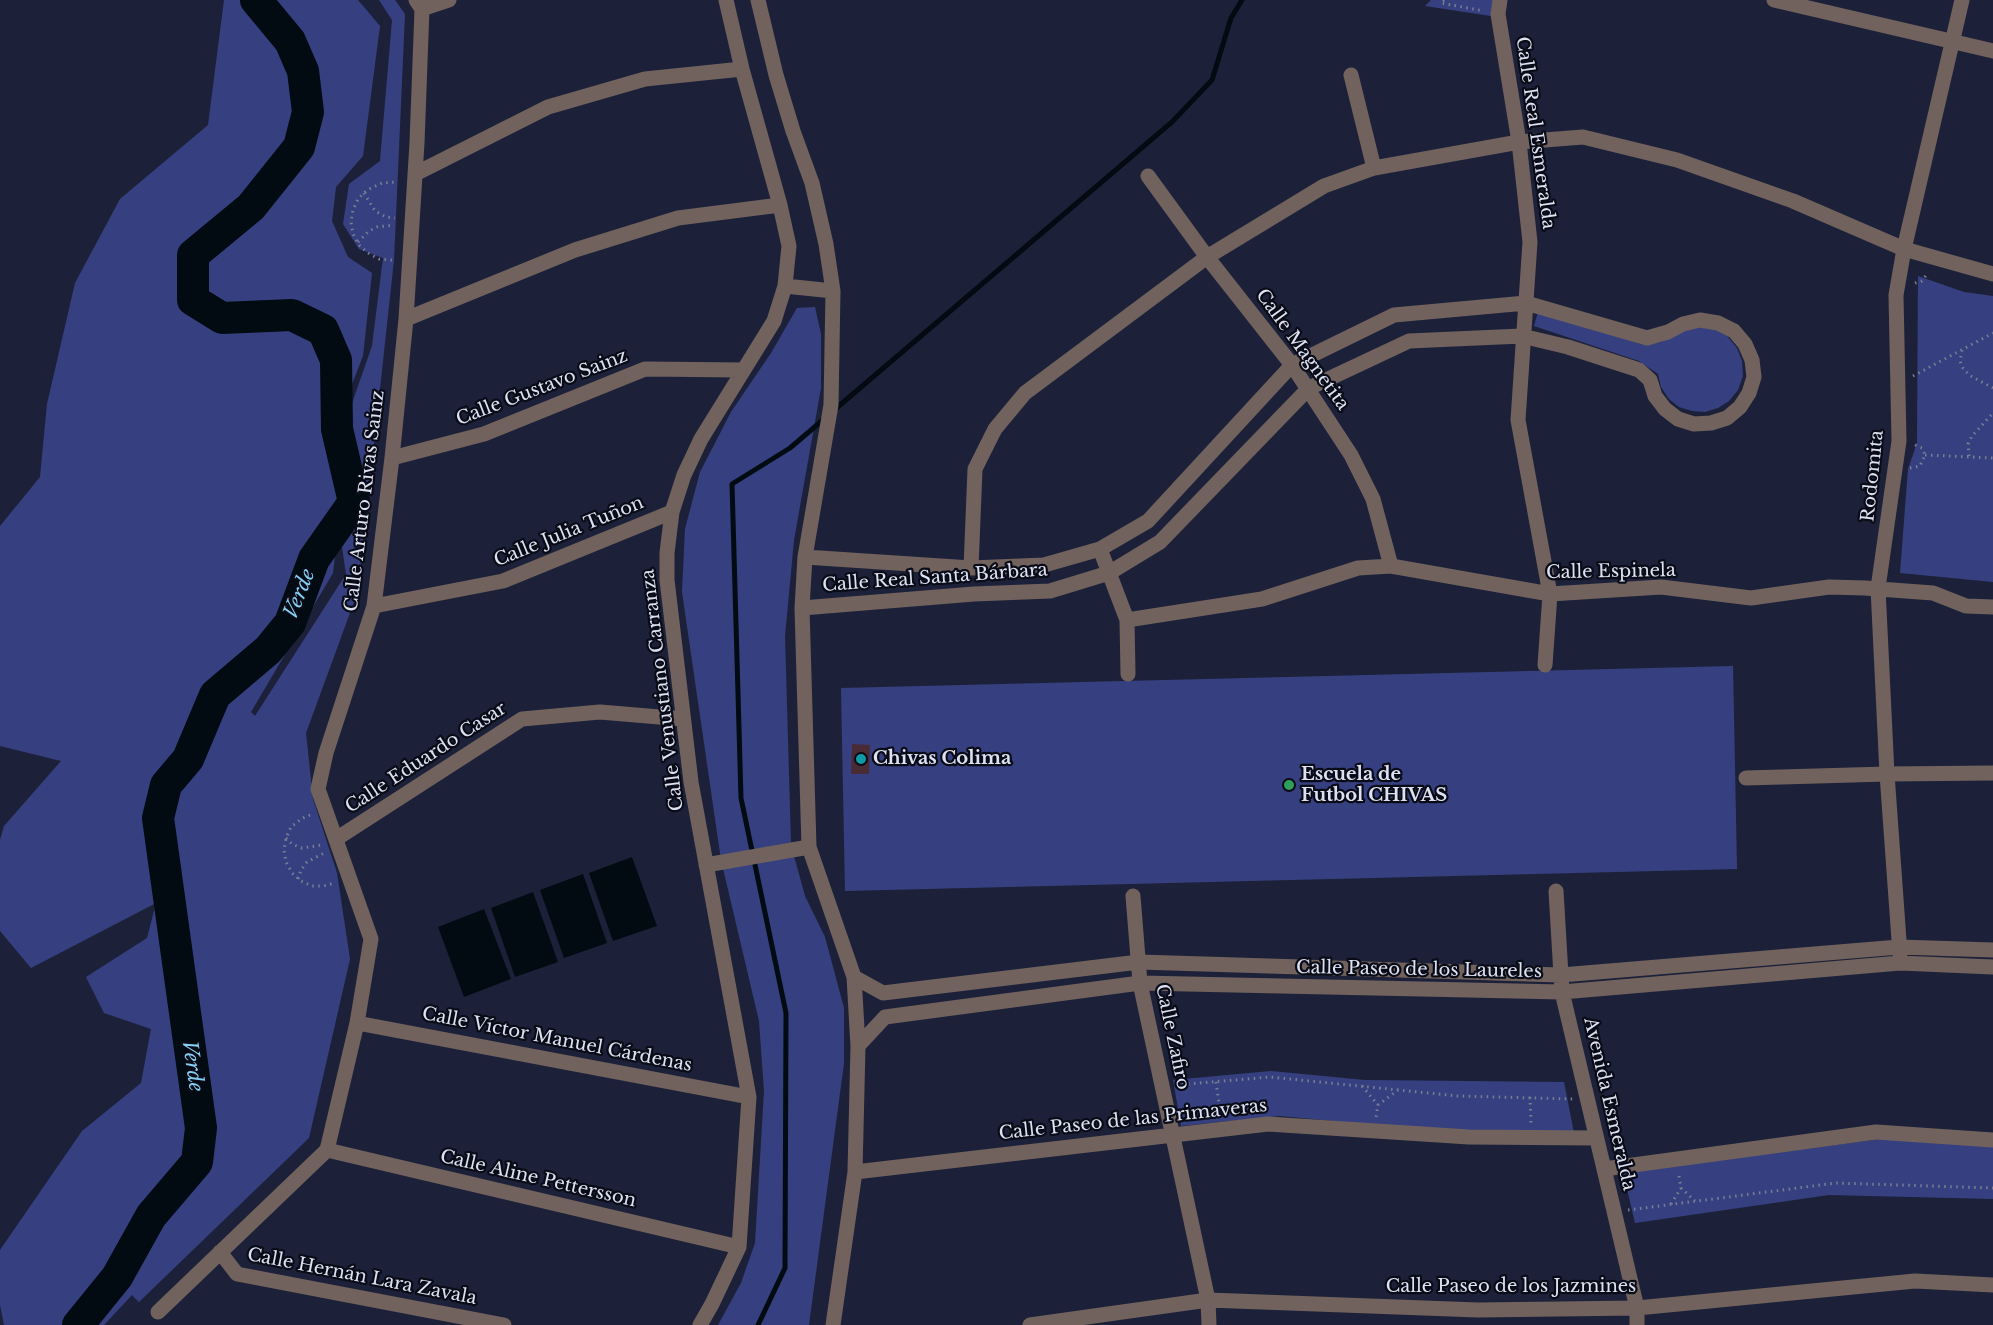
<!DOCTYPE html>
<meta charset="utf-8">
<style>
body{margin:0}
canvas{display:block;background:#1c2139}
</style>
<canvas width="1993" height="1325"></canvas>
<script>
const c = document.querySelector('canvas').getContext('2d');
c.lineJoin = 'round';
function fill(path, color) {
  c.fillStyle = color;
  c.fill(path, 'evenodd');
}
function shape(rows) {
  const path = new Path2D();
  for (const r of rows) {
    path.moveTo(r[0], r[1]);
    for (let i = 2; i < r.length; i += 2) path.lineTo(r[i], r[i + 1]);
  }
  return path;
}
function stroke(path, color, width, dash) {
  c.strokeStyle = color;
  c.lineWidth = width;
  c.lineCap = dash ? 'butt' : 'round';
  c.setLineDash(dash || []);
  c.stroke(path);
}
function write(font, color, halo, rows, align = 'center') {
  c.font = font + ' "Libre Baskerville",serif';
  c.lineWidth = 4.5;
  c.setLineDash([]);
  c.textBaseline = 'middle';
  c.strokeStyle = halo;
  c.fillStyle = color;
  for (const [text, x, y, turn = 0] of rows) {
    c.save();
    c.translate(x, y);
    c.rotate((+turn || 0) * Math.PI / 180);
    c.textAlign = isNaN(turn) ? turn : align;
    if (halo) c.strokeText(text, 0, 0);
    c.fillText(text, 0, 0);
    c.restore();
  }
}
fill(shape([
 [224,0,358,0,380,26,363,156,336,187,332,221,348,257,372,273,363,356,329,443,341,501,333,573,251,712,255,716,346,574,341,540,361,505,344,426,372,346,383,258,359,249,343,224,349,184,380,161,392,20,379,0,395,0,405,14,394,260,358,591,306,733,313,799,337,873,350,959,309,1138,139,1302,132,1295,104,1325,4,1325,0,1305,0,1250,82,1131,141,1083,151,1029,104,1013,86,977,147,938,156,903,31,968,0,931,0,840,4,826,61,761,0,746,0,526,40,477,47,404,75,283,120,199,208,125],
 [1431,0,1494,0,1491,16,1425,6],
 [1918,276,1964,292,1993,296,1993,582,1900,573,1908,469,1917,443],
 [815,307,821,334,821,388,794,540,785,636,791,845,805,896,825,937,844,1008,844,1063,809,1325,718,1325,741,1283,755,1243,764,1091,759,1021,721,860,682,592,685,529,700,472,731,412,771,353,797,308],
 [1538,312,1644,345,1661,342,1685,330,1700,327,1714,329,1727,336,1737,348,1742,361,1743,376,1738,390,1729,401,1718,408,1705,412,1692,411,1679,407,1669,399,1661,387,1658,374,1639,361,1534,326],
 [1733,666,1737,869,845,891,841,688],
 [1271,1071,1365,1080,1564,1082,1574,1133,1463,1133,1280,1116,1181,1126,1173,1080],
 [1882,1139,1993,1147,1993,1199,1829,1195,1635,1223,1623,1172]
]), '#364080');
fill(shape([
 [632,857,657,926,613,941,589,873],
 [583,874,607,943,564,958,540,890],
 [533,892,558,962,515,977,491,908],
 [484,909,511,979,464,997,438,927]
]), '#010b11');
stroke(shape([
 [833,411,1172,122,1212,80,1231,18,1242,0],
 [758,1325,785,1268,786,1013,741,798,732,484,790,448,824,419]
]), '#010b11', 5);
stroke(shape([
 [78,1325,117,1277,151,1216,197,1162,201,1128,158,818,166,785,188,759,215,695,268,650,290,623,314,559,354,502,337,429,336,360,323,330,292,315,222,318,193,300,193,255,251,207,299,147,308,112,303,71,290,41,256,0]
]), '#010b11', 32);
fill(shape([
 [852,744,870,745,869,774,851,774]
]), '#492b36');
stroke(shape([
 [1444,0,1441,3,1484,11],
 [364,193,375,211,386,217,395,218],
 [358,242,369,231,377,227,394,225],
 [392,260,379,259,368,253,359,245,353,234,351,222,353,210,358,199,367,190,382,183,397,182],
 [1915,283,1922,281,1927,274],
 [1962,350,1960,361,1963,368,1969,375,1993,388],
 [1913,376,1993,333],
 [1925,455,1993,458],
 [1969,456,1968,444,1972,436,1993,413],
 [1910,468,1920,466,1925,455,1922,448,1913,444],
 [310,815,301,819,291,827,286,838,284,850,286,862,292,873,301,881,312,886,324,886,334,883],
 [286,838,292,844,302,848,322,845],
 [298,879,301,870,307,862,324,853],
 [1216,1082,1220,1110],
 [1176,1085,1270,1077,1458,1096,1573,1099],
 [1362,1086,1378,1105],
 [1530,1097,1531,1123],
 [1214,1113,1220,1110,1227,1112],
 [1376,1117,1378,1105,1398,1090],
 [1679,1176,1681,1188,1695,1201],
 [1671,1204,1681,1188],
 [1628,1210,1836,1183,1993,1188]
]), '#797e92', 3, [1.5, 4.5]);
stroke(shape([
 [758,0,776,75,793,131,812,183,826,244,833,291,831,405,805,557,802,608,809,847,854,977,858,1046,855,1172,833,1325],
 [1500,0,1498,14,1519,142,1530,242,1518,420,1550,594,1545,665],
 [1774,0,1993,51],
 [422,9,449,0],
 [1351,75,1374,168],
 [415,174,548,107,645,79,742,69],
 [1148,176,1207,257,1292,365,1351,455,1373,499,1391,566],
 [785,286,833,291],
 [406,319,575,250,678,218,780,205],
 [392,458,484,434,645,369,743,370],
 [1100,549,1127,620,1128,674],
 [971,568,975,469,995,429,1025,393,1207,257,1324,186,1374,168,1519,142,1583,137,1677,160,1793,201,1904,249,1993,274],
 [374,606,503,581,672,512],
 [802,608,974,594,1050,591,1109,573,1160,542,1309,388,1409,341,1522,336,1568,347,1639,370,1650,380,1655,396,1665,409,1678,419,1694,424,1711,423,1727,418,1740,407,1749,393,1754,377,1752,360,1745,344,1734,331,1718,323,1700,320,1683,324,1668,332,1647,338,1526,303,1394,315,1292,365,1148,521,1100,549,1044,565,971,568,805,557],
 [1127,620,1262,599,1358,568,1391,566,1550,594,1661,587,1751,598,1829,587,1865,588,1933,593,1966,606,1993,607],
 [1746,778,1887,774,1993,773],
 [336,839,522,719,600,712,683,719],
 [706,865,809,847],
 [1556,891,1562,992,1637,1308,1637,1325],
 [1133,896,1140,983,1208,1300,1209,1325],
 [1900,954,1887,774,1878,588,1899,441,1896,295,1904,249,1962,0],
 [854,977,883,993,1139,962,1561,975,1899,947,1993,950],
 [357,1023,749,1097],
 [858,1046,885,1017,1140,983,1562,992,1900,963,1993,967],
 [327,1150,739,1247],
 [1604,1169,1876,1132,1993,1140],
 [855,1172,1268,1124,1469,1137,1596,1138],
 [220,1252,237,1274,504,1325],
 [158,1312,327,1150,357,1023,371,939,318,789,326,753,374,606,392,458,406,319,417,143,422,9,416,0],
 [700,1325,712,1304,739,1247,749,1097,691,782,667,580,667,553,672,512,684,475,701,439,774,321,785,286,789,246,780,205,742,69,726,0],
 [1030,1325,1208,1300,1478,1310,1637,1308,1915,1281,1993,1285]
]), '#71625d', 15);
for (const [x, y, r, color] of [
 [861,759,6,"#0f9aa8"],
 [1289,785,6,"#2e9e5b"]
]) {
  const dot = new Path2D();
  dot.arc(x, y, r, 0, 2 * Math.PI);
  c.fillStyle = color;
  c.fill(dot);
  stroke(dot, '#090b16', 2);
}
write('18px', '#dde1f2', '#090b16', [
 ["Calle Real Esmeralda",1535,133,82],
 ["Calle Magnetita",1302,350,54],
 ["Calle Gustavo Sainz",542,388,-21],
 ["Rodomita",1873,476,-84],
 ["Calle Arturo Rivas Sainz",365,501,-83],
 ["Calle Julia Tuñon",569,532,-22],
 ["Calle Espinela",1611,572,-1],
 ["Calle Real Santa Bárbara",935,578,-4],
 ["Calle Venustiano Carranza",663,690,-97],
 ["Calle Eduardo Casar",426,758,-33],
 ["Calle Paseo de los Laureles",1419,970,1],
 ["Calle Zafiro",1172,1037,78],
 ["Calle Víctor Manuel Cárdenas",557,1040,11],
 ["Avenida Esmeralda",1609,1104,77],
 ["Calle Paseo de las Primaveras",1133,1120,-6],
 ["Calle Aline Pettersson",538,1179,13],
 ["Calle Hernán Lara Zavala",362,1277,11],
 ["Calle Paseo de los Jazmines",1511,1287]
]);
write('bold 18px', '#dde1f2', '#090b16', [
 ["Chivas Colima",873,759],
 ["Escuela de",1301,775],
 ["Futbol CHIVAS",1301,796]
], 'left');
write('italic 20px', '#86cff4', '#090b16', [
 ["Verde",300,594,-68],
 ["Verde",192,1066,82]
]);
</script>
